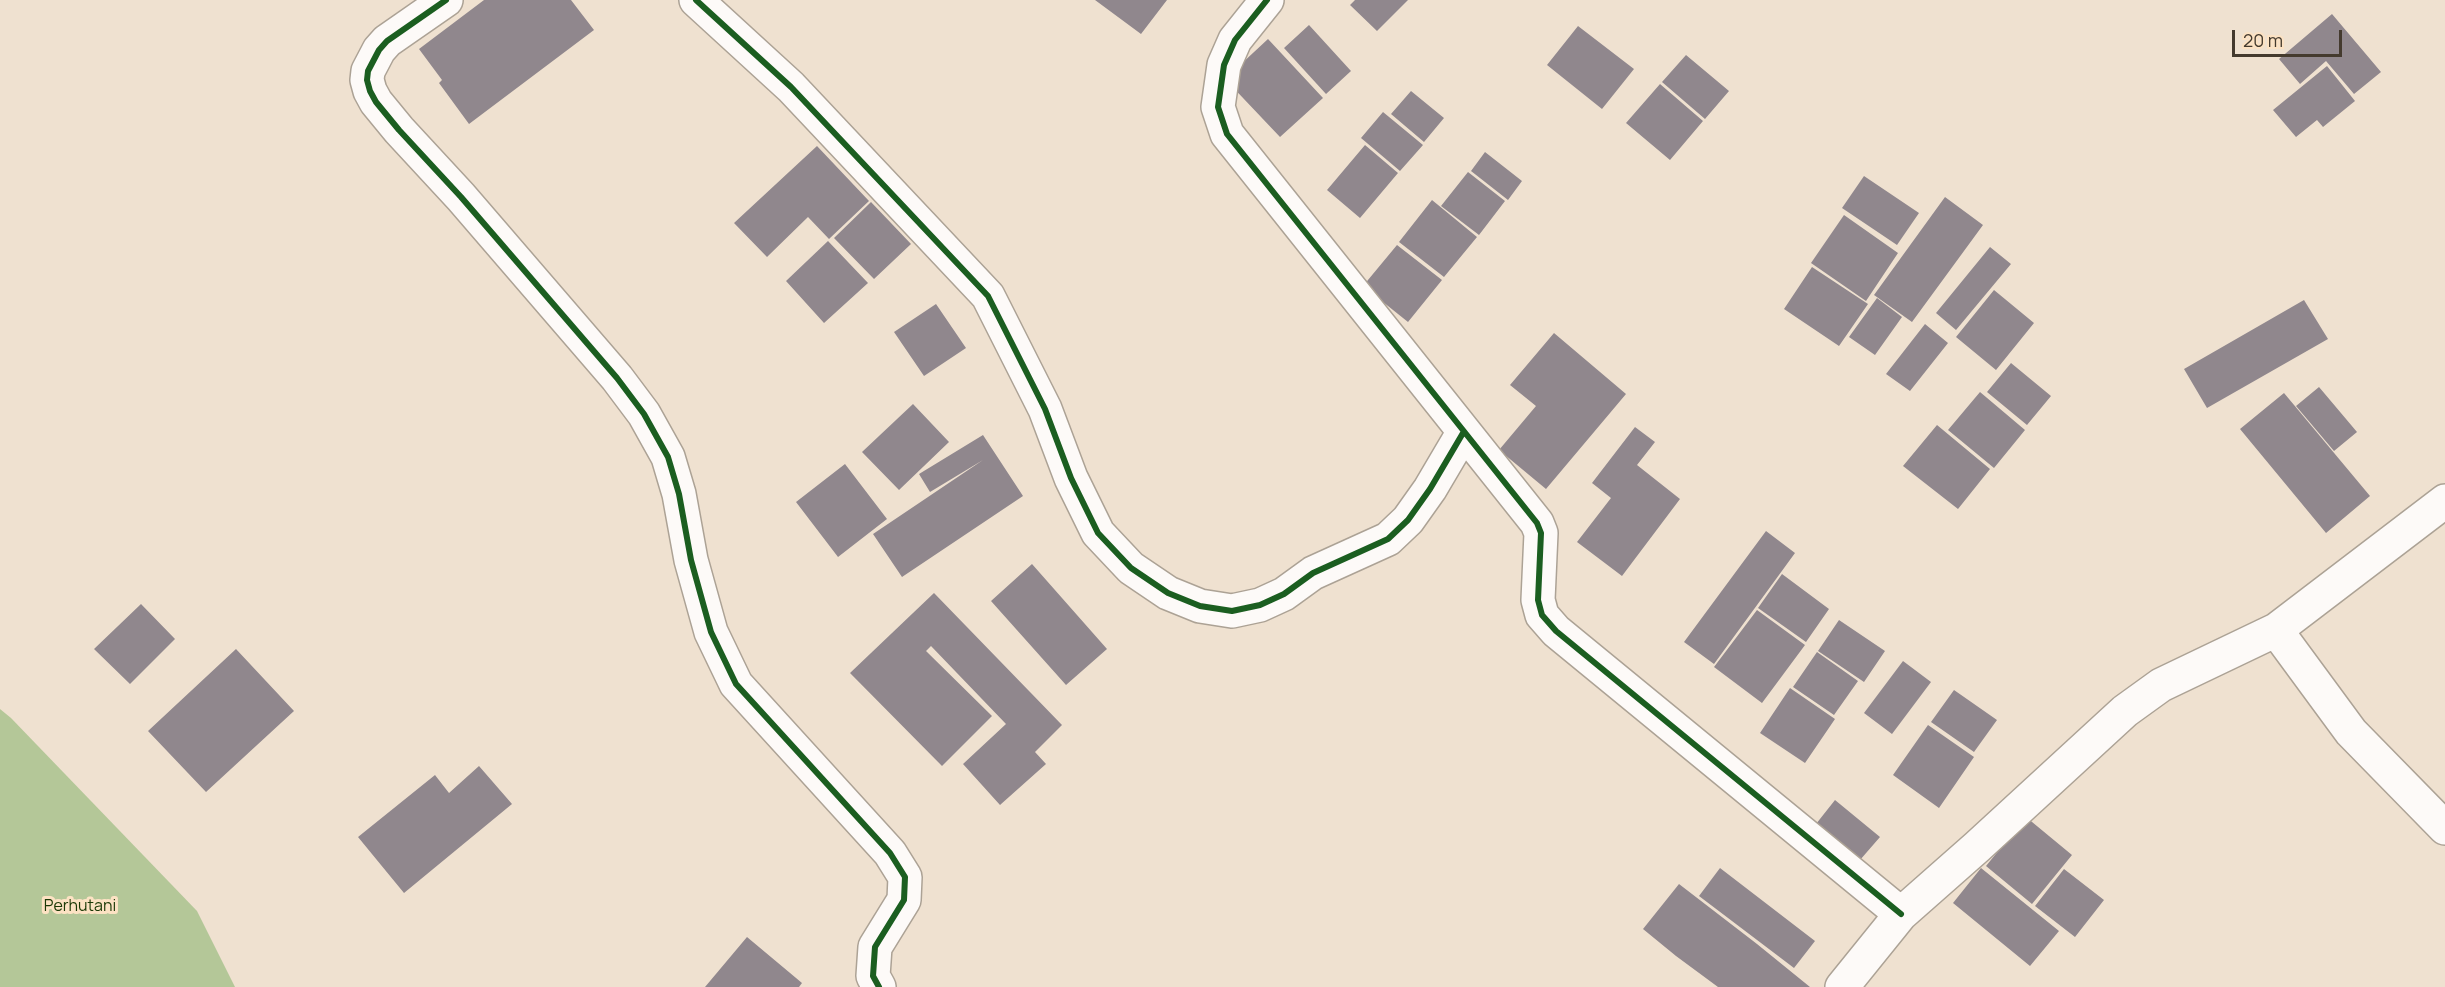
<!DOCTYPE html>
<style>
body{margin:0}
#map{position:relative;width:2445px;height:987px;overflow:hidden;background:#efe1d0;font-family:Manrope,sans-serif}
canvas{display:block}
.scale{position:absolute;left:2232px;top:30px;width:110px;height:27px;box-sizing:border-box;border:3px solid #443a2e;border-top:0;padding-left:8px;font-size:18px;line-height:21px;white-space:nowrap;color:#443a2e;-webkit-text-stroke:4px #fce2c3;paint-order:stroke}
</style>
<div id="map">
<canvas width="2445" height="987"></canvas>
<div class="scale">20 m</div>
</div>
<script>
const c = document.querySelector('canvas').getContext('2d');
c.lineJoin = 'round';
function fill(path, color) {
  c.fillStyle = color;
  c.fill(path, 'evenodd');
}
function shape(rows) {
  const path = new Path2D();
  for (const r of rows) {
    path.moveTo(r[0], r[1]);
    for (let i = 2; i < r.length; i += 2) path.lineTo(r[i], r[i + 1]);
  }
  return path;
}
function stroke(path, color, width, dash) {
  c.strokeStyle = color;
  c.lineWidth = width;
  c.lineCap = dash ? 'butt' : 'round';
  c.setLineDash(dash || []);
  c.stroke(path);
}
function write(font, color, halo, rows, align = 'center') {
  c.font = font + ' Manrope,sans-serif';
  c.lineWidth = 6;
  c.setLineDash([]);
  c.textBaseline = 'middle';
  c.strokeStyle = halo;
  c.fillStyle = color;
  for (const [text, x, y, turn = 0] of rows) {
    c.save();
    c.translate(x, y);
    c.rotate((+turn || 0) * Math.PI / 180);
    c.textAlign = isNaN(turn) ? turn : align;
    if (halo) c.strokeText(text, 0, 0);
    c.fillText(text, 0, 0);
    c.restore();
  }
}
fill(shape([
 [0,709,11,718,197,911,235,987,0,987]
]), '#b4c798');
fill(shape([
 [484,0,571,0,594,30,469,124,439,83,442,80,419,49],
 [1095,0,1167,0,1141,34],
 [1355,0,1408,0,1377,31,1350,5],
 [2332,14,2381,72,2354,94,2326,61,2300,84,2279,59],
 [1309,25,1351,71,1326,94,1284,48],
 [1578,26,1634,69,1602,109,1547,65],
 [1268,39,1323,98,1280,137,1225,79],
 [1686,55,1729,91,1705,119,1662,82],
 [2327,66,2355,101,2323,127,2317,120,2296,137,2273,110],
 [1660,84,1703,121,1670,160,1626,123],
 [1411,91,1444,118,1424,142,1391,114],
 [1383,112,1423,145,1400,171,1361,138],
 [1365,145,1398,173,1360,218,1327,190],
 [817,146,869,201,829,239,808,217,767,257,734,223],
 [1485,152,1522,181,1508,200,1471,171],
 [1468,172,1505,201,1479,235,1441,206],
 [1864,176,1919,213,1897,245,1842,208],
 [1945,197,1983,225,1912,322,1874,295],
 [1432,200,1477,237,1444,277,1399,242],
 [871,202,911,244,874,279,834,238],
 [1844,215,1898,253,1866,301,1811,263],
 [828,241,868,283,824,323,786,281],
 [1397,245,1442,280,1408,322,1363,286],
 [1990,247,2011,264,1956,330,1936,313],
 [1812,267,1868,304,1839,346,1784,309],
 [1994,290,2034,323,1996,370,1956,337],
 [1877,298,1902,317,1875,355,1849,337],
 [2304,300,2328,339,2207,408,2184,369],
 [936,304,966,348,924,376,894,332],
 [1925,324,1948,343,1910,391,1886,374],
 [1554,333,1626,394,1546,489,1499,450,1536,406,1510,385],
 [2011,363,2051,396,2027,425,1987,392],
 [2319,387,2357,432,2334,451,2296,406],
 [1980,392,2025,430,1994,468,1948,430],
 [2284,393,2370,496,2326,533,2240,429],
 [913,404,949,442,899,490,862,452],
 [1937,425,1990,469,1958,509,1903,466],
 [1635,427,1655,442,1637,465,1680,499,1622,576,1577,542,1611,498,1592,483],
 [983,435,1023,496,902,577,873,534,983,460,930,492,919,474],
 [845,464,887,519,838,557,796,502],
 [1766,531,1795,553,1714,664,1684,642],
 [1032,564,1107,649,1066,685,991,601],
 [1782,574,1829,609,1806,642,1758,608],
 [934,593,1062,725,1035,752,1046,764,1000,805,963,764,1006,724,931,646,926,651,992,716,942,766,850,673],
 [141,604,175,639,130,684,94,649],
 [1757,610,1805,645,1762,703,1714,667],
 [1839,620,1885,651,1864,682,1818,651],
 [236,649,294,711,206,792,148,731],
 [1817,652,1858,681,1834,715,1793,687],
 [1903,661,1931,682,1892,734,1864,713],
 [1790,688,1835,719,1805,763,1760,733],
 [1954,690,1997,720,1974,752,1931,722],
 [1928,725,1974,757,1939,808,1893,775],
 [479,766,512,804,404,893,358,837,435,775,449,793],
 [1835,800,1880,837,1860,860,1816,824],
 [2026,817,2072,855,2032,904,1986,866],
 [1720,868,1815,941,1794,968,1699,896],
 [1981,868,2059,931,2030,966,1953,903],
 [2064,869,2104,900,2075,937,2035,906],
 [1679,884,1757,944,1810,987,1718,987,1676,956,1643,929],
 [747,937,802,983,799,987,705,987]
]), '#90878d');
const minor = shape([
 [446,0,387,41,379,50,368,71,367,80,370,91,376,102,399,130,461,197,617,378,644,414,668,457,679,494,691,560,711,632,736,684,890,853,905,877,904,900,875,947,873,976,879,987],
 [696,0,791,87,988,296,1045,409,1071,478,1098,533,1131,568,1168,593,1200,606,1232,611,1260,605,1284,594,1313,573,1388,539,1408,520,1430,489,1463,433],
 [1267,0,1235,40,1224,65,1218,107,1227,134,1537,523,1541,533,1538,600,1542,615,1556,631,1901,914],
 [2276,630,2351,732,2445,828],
 [1842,987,1901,914,1977,847,2125,711,2161,685,2276,630,2445,501]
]);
stroke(minor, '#aca295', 36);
stroke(minor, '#fdfaf8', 33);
stroke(shape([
 [446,0,387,41,379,50,368,71,367,80,370,91,376,102,399,130,461,197,617,378,644,414,668,457,679,494,691,560,711,632,736,684,890,853,905,877,904,900,875,947,873,976,879,987],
 [696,0,791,87,988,296,1045,409,1071,478,1098,533,1131,568,1168,593,1200,606,1232,611,1260,605,1284,594,1313,573,1388,539,1408,520,1430,489,1463,433],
 [1267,0,1235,40,1224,65,1218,107,1227,134,1537,523,1541,533,1538,600,1542,615,1556,631,1901,914]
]), '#1b5e20', 6);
write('16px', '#1b3906', '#fce2c3', [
 ["Perhutani",80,907]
]);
</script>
